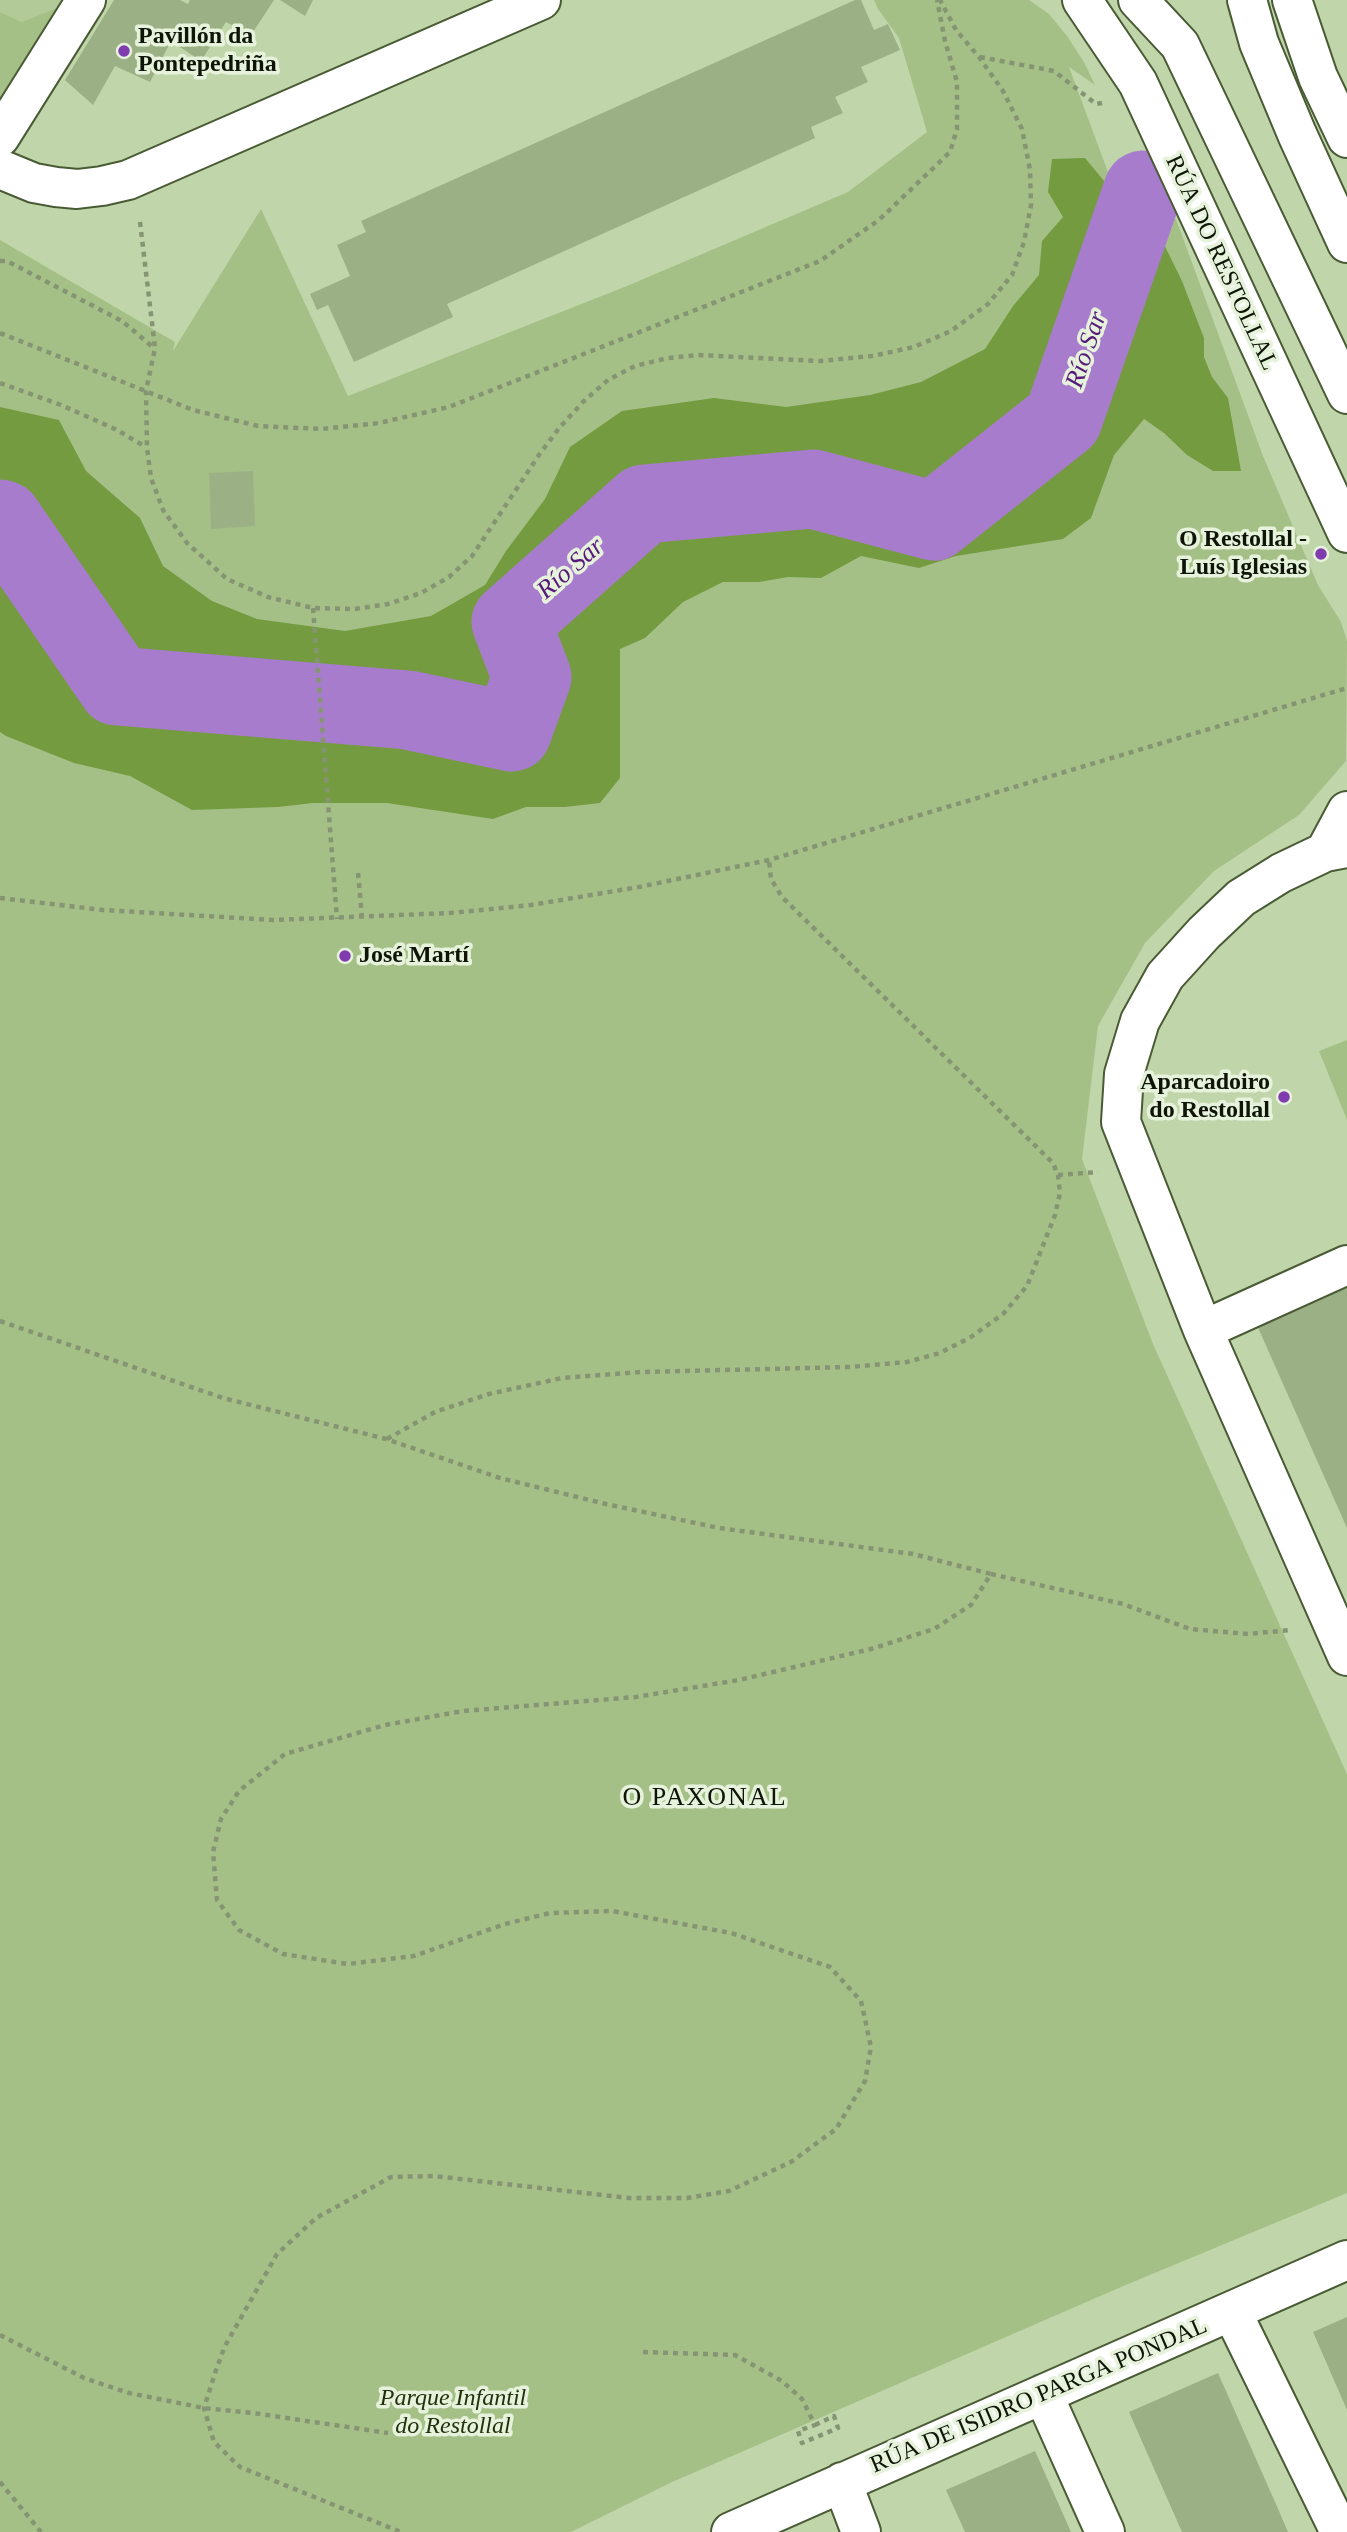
<!DOCTYPE html>
<meta charset="utf-8">
<style>
body{margin:0}
canvas{display:block;background:#c0d5a9}
</style>
<canvas width="1347" height="2532"></canvas>
<script>
const c = document.querySelector('canvas').getContext('2d');
c.lineJoin = 'round';
function fill(path, color) {
  c.fillStyle = color;
  c.fill(path, 'evenodd');
}
function shape(rows) {
  const path = new Path2D();
  for (const r of rows) {
    path.moveTo(r[0], r[1]);
    for (let i = 2; i < r.length; i += 2) path.lineTo(r[i], r[i + 1]);
  }
  return path;
}
function stroke(path, color, width, dash) {
  c.strokeStyle = color;
  c.lineWidth = width;
  c.lineCap = dash ? 'butt' : 'round';
  c.setLineDash(dash || []);
  c.stroke(path);
}
function write(font, color, halo, rows, align = 'center') {
  c.font = font + ' "Times New Roman",serif';
  c.lineWidth = 7;
  c.setLineDash([]);
  c.textBaseline = 'middle';
  c.strokeStyle = halo;
  c.fillStyle = color;
  for (const [text, x, y, turn = 0] of rows) {
    c.save();
    c.translate(x, y);
    c.rotate((+turn || 0) * Math.PI / 180);
    c.textAlign = isNaN(turn) ? turn : align;
    if (halo) c.strokeText(text, 0, 0);
    c.fillText(text, 0, 0);
    c.restore();
  }
}
fill(shape([
 [0,0,74,0,22,22,0,12]
]), '#b2c998');
fill(shape([
 [874,0,1029,0,1049,14,1067,36,1084,62,1095,85,1069,67,1112,183,1176,219,1263,456,1318,585,1341,622,1347,641,1346,761,1299,815,1214,871,1145,943,1098,1026,1082,1159,1153,1344,1347,1774,1347,2193,1121,2287,670,2483,571,2532,0,2532,0,240,175,342,173,351,261,209,348,396,627,286,848,192,927,132,899,38,878,9],
 [73,1,0,109,0,12,22,22],
 [1347,1040,1347,1120,1319,1051]
]), '#a5c086');
fill(shape([
 [1085,158,1124,205,1152,220,1182,281,1204,338,1204,357,1212,377,1228,398,1241,471,1213,471,1187,455,1164,433,1144,419,1114,455,1091,518,1063,539,956,556,919,568,861,556,821,578,788,577,759,582,723,582,683,602,645,638,620,649,620,778,600,803,565,807,526,807,493,819,387,803,313,803,278,807,192,810,130,776,74,763,6,736,0,732,0,407,59,420,86,471,140,518,163,566,212,601,257,619,345,631,431,616,485,585,506,551,545,499,570,447,622,411,714,398,786,407,870,395,921,382,985,349,1013,306,1039,275,1042,241,1063,217,1048,192,1052,159]
]), '#759b41');
stroke(shape([
 [0,519,3,520,117,686,408,710,512,732,532,677,511,622,644,504,813,489,934,521,1063,419,1143,190]
]), '#a87ccd', 79);
fill(shape([
 [114,0,180,0,188,4,190,0,274,0,251,35,226,22,201,61,171,41,150,82,115,66,93,105,65,80],
 [280,0,313,0,305,16],
 [855,0,861,0,874,30,888,24,900,50,861,67,868,82,835,97,843,113,811,127,815,138,447,304,453,317,354,362,328,305,317,310,310,294,350,276,337,245,366,232,361,221],
 [253,471,255,526,211,529,209,473],
 [1347,1283,1347,1528,1256,1323],
 [1347,2317,1347,2410,1313,2332],
 [1218,2373,1279,2511,1288,2532,1182,2532,1129,2412],
 [1035,2451,1071,2532,965,2532,946,2490]
]), '#9cb086');
const minor = shape([
 [1082,0,1138,83,1347,533],
 [1292,0,1318,77,1347,138],
 [0,137,86,0],
 [0,169,34,183,56,187,77,189,102,186,128,180,541,0],
 [1347,848,1325,852,1281,873,1241,898,1204,933,1165,976,1140,1021,1124,1074,1121,1122,1203,1330,1347,1656],
 [1325,852,1347,811],
 [1203,1330,1347,1265],
 [1232,2312,1340,2532],
 [1043,2394,1105,2532],
 [842,2482,861,2532],
 [731,2532,1347,2260]
]);
const major = shape([
 [1138,0,1180,45,1347,394],
 [1247,0,1259,43,1297,134,1347,243]
]);
stroke(minor, '#495b34', 42);
stroke(major, '#495b34', 42);
stroke(shape([
 [980,57,1054,71,1096,104,1102,103],
 [140,222,155,348,146,391,147,448,151,478,163,510,187,543,227,579,268,597,313,608,355,609,388,604,421,593,449,577,472,556,539,455,560,427,584,401,608,380,635,366,668,358,700,355,820,361,872,356,914,347,951,331,988,304,1012,275,1024,242,1031,205,1030,170,1022,129,1003,91,979,57,956,30,940,0],
 [0,261,7,261,122,321,154,348],
 [0,333,193,410,258,426,322,429,379,423,449,407,820,261,879,220,950,152,957,129,957,82,945,41,937,0],
 [0,383,61,405,115,429,146,447],
 [313,608,337,919],
 [358,873,362,917],
 [0,898,103,910,273,920,450,913,531,905,639,887,769,860,1347,688],
 [1058,1175,1098,1172],
 [0,1321,223,1398,386,1439,500,1478,606,1504,719,1528,913,1554,991,1574,971,1605,934,1629,871,1649,739,1680,636,1697,463,1711,385,1725,285,1754,239,1791,221,1819,213,1852,217,1900,239,1930,283,1954,348,1964,414,1956,505,1924,550,1913,612,1911,731,1933,830,1967,861,2001,871,2047,865,2081,836,2129,791,2162,729,2191,687,2198,629,2198,434,2176,391,2177,316,2218,277,2254,225,2346,216,2370,204,2408,214,2442,240,2467,401,2532],
 [387,1439,435,1412,489,1394,562,1378,641,1372,850,1367,907,1362,940,1353,971,1337,1003,1314,1027,1286,1055,1215,1060,1193,1058,1175,1053,1163,782,897,771,879,769,860],
 [991,1574,1123,1604,1190,1629,1248,1634,1290,1630],
 [0,2335,84,2378,129,2393,204,2408,253,2413,388,2433],
 [643,2352,735,2355,782,2381,802,2399,815,2425,798,2431,802,2443,838,2428,834,2416,815,2425],
 [0,2482,41,2532]
]), '#859573', 4.5, [5, 5]);
stroke(minor, '#fff', 38);
stroke(major, '#fff', 38);
for (const [x, y, r, color] of [
 [124,51,7,"#803caf"],
 [1321,554,7,"#803caf"],
 [345,956,7,"#803caf"],
 [1284,1097,7,"#803caf"]
]) {
  const dot = new Path2D();
  dot.arc(x, y, r, 0, 2 * Math.PI);
  c.fillStyle = color;
  c.fill(dot);
  stroke(dot, '#e7f2dc', 2.5);
}
write('bold 24px', '#0e1506', '#e7f2dc', [
 ["Pavillón da",138,37],
 ["Pontepedriña",138,65],
 ["O Restollal -",1307,540,"right"],
 ["Luís Iglesias",1307,568,"right"],
 ["José Martí",359,956],
 ["Aparcadoiro",1270,1083,"right"],
 ["do Restollal",1270,1111,"right"]
], 'left');
write('24px', '#0e1506', '#e7f2dc', [
 ["RÚA DO RESTOLLAL",1221,263,65],
 ["RÚA DE ISIDRO PARGA PONDAL",1039,2396,-23]
]);
write('italic 24px', '#22320c', '#e7f2dc', [
 ["Parque Infantil",453,2399],
 ["do Restollal",453,2427]
]);
write('italic 26px', '#561a7b', '#e7f2dc', [
 ["Río Sar",1087,350,-71],
 ["Río Sar",571,569,-41]
]);
c.letterSpacing = '2px';
write('26px', '#0e1506', '#e7f2dc', [
 ["O PAXONAL",705,1798]
]);
c.letterSpacing = '0px';
</script>
